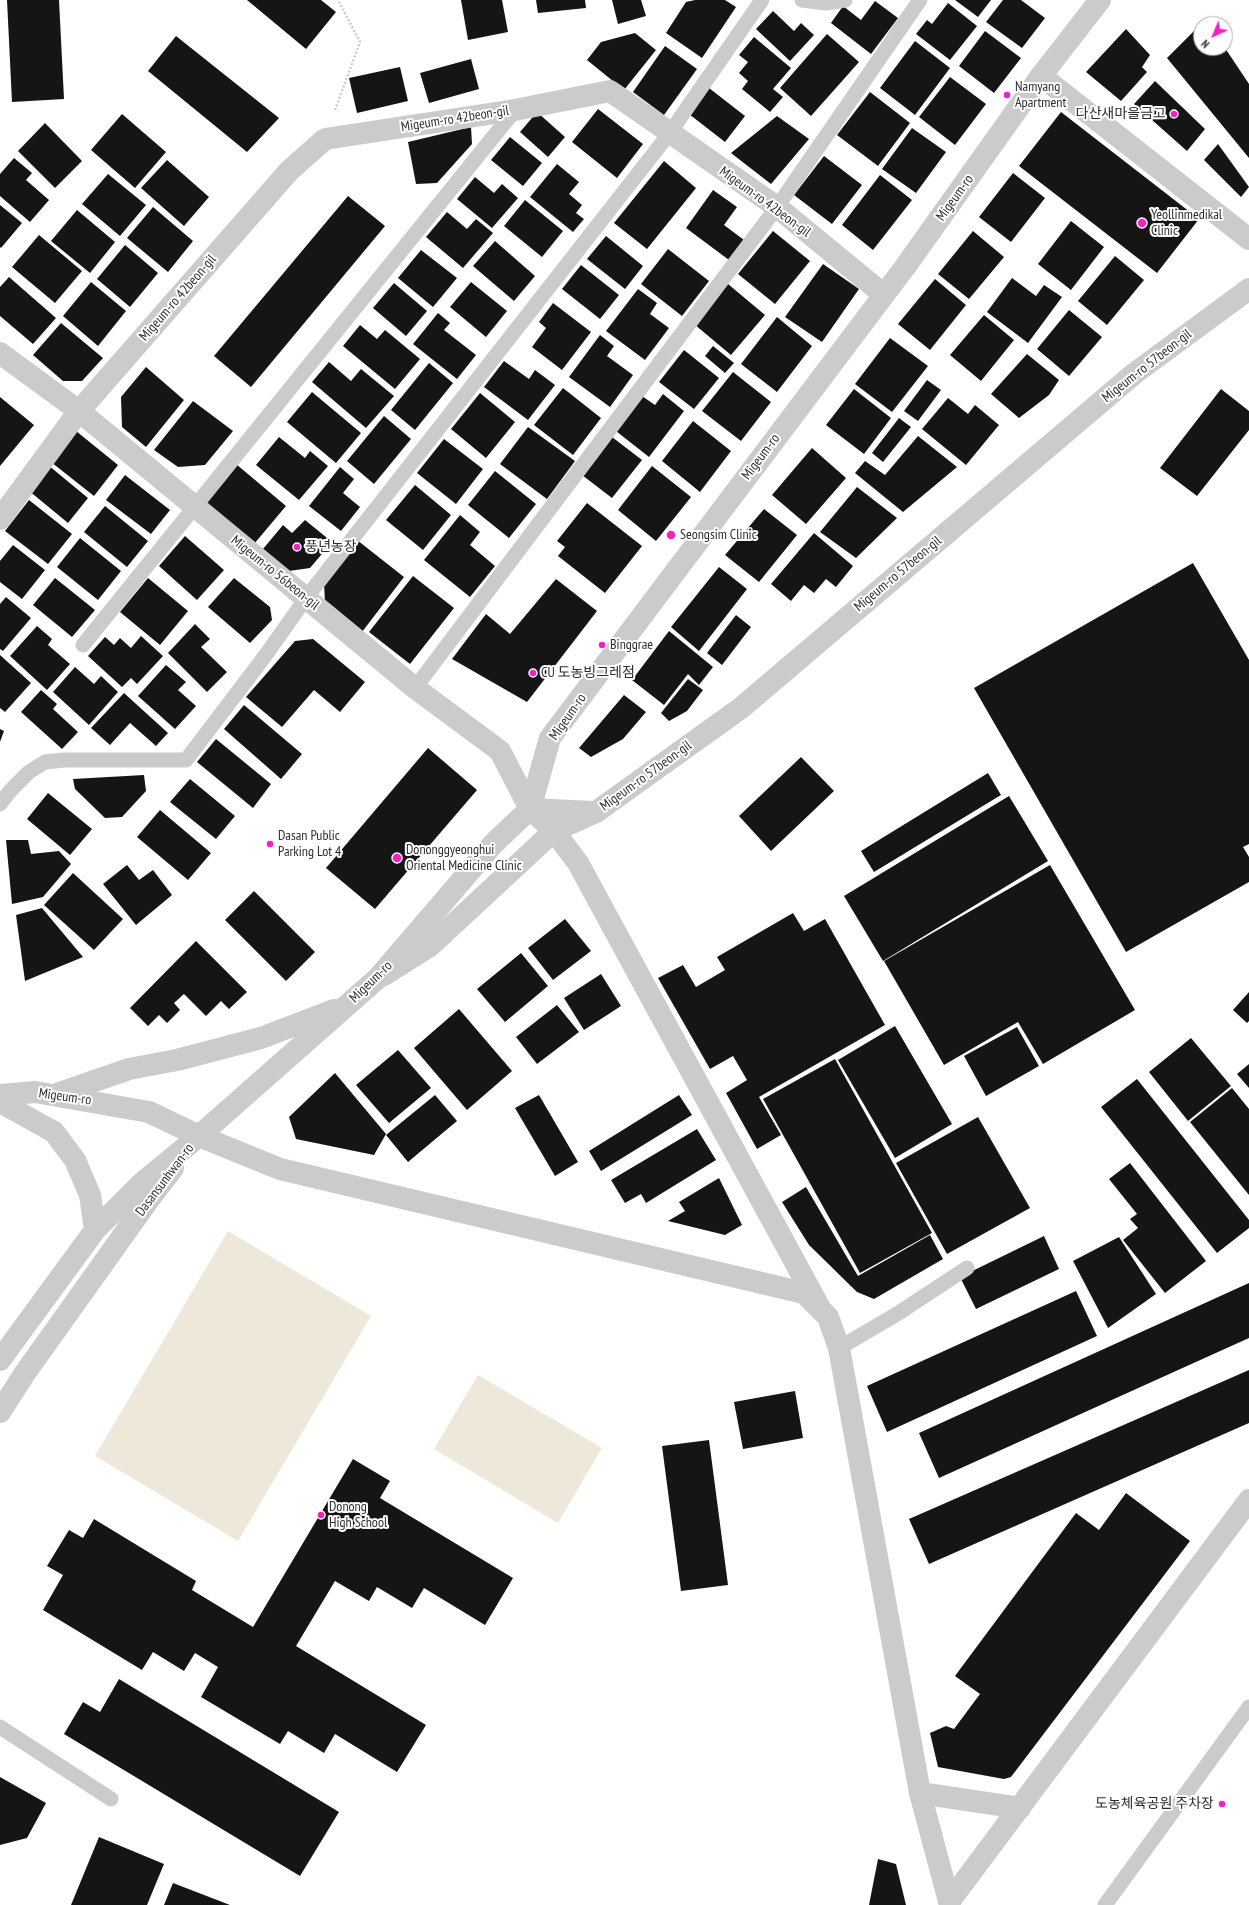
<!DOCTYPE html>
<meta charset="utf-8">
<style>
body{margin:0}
#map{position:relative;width:1249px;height:1905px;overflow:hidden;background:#fff;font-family:"PT Sans Narrow",sans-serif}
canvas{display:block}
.north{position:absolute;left:1193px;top:16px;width:40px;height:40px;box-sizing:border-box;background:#fff;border:1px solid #ababab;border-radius:50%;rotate:224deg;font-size:11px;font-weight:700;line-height:16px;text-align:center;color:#2e2e2e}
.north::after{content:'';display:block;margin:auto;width:14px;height:18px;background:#f61fc3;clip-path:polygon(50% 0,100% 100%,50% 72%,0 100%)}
</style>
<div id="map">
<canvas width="1249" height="1905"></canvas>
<div class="north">N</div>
</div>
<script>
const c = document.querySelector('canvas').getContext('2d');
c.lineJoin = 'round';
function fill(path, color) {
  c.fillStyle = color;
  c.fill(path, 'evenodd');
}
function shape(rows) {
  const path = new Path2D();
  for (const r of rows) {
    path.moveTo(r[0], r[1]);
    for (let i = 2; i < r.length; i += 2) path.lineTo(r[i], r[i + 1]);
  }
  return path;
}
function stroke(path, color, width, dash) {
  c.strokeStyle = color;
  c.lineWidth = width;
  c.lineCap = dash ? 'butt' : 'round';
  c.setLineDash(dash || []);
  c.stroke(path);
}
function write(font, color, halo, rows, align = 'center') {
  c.font = font + ' "PT Sans Narrow","Noto Sans KR",sans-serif';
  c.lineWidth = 4;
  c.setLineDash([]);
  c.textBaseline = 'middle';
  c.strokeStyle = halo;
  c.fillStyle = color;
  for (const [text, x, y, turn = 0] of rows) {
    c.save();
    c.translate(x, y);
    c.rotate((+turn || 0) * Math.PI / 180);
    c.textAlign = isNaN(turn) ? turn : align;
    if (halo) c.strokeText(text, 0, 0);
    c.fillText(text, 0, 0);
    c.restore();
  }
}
fill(shape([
 [228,1231,371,1316,238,1541,95,1456],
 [478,1375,602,1448,558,1523,434,1449]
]), '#ede8da');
fill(shape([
 [7,0,59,0,64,99,12,102],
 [247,0,321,0,336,12,306,49],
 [461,0,502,0,508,32,468,40],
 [536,0,585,0,586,8,538,13],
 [612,0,641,0,646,16,618,24],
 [695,0,725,0,736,7,702,58,666,33,686,2],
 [955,0,991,0,978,17],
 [1003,0,1021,0,1045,18,1022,48,986,22],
 [875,1,898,18,871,54,831,23,843,6,861,20],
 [948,3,977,26,950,60,916,34,927,20,932,24],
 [773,11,794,31,801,23,814,35,790,61,756,29],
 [1206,19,1209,24,1201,24],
 [1201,24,1201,48,1225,48,1249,84,1249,158,1167,58],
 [1126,29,1150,55,1142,67,1147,72,1121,101,1086,72],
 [985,31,1021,58,994,93,959,66],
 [635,33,656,50,624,90,587,60,601,42],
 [827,34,859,62,811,116,780,88],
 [176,36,279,118,247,152,148,71],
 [754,37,791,68,773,89,783,97,770,112,742,89,748,81,739,73,748,62,739,55],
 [915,41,950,68,915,115,880,88],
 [665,46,697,69,664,115,633,92],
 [471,59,479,89,429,103,420,73],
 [400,67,408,101,357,113,349,78],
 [950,77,986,104,955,145,919,117],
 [1155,81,1205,129,1187,151,1134,104],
 [709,88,745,116,725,142,689,114],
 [870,92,910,123,878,166,837,135],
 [598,109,643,144,617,178,572,142],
 [537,112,565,137,548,157,520,132],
 [1061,112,1199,219,1157,273,1019,166],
 [122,114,166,152,135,188,91,150],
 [777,116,809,139,771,184,731,153],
 [45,123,82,161,55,188,18,151],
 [471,127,472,144,437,183,416,184,408,142],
 [912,128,946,152,916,193,882,169],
 [510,137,542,163,523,186,491,160],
 [1218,144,1249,187,1241,197,1204,160],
 [824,156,862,185,832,224,794,195],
 [14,158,32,173,26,180,49,200,30,222,0,196,0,174],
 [167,160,209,197,184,226,141,188],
 [664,161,696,188,647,249,614,223],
 [557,164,579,182,569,194,582,205,576,213,584,219,573,232,530,197],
 [1013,173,1045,198,1011,242,979,217],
 [108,174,146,205,120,236,82,204],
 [880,175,912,200,873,250,842,225],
 [475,177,494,193,502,184,518,198,492,228,457,199],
 [713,190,737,207,724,225,744,240,729,260,686,228],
 [348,196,385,226,251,387,214,356],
 [525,200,563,231,542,257,504,226],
 [0,205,22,223,1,248,0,247],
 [153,207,193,241,168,272,127,238],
 [77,210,115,242,90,273,51,241],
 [447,212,467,229,476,219,493,233,463,268,426,237],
 [1071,221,1104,247,1071,290,1038,264],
 [773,231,810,261,775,304,738,274],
 [973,231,1004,257,969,299,938,274],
 [39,235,82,271,55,303,12,267],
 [606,236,643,266,625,289,587,259],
 [495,241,535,276,514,301,473,266],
 [125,245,158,273,130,307,97,279],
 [668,249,709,281,682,316,641,284],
 [421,250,457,278,433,307,398,278],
 [1115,256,1144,280,1107,325,1078,301],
 [823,264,859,289,822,342,785,317],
 [581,265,619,295,600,319,562,289],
 [9,277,56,318,33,344,0,316,0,287],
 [1012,278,1036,296,1044,285,1062,297,1028,343,987,312],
 [935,279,966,305,930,350,898,324],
 [91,282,126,311,98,346,63,316],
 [471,282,507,311,486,337,450,307],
 [394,283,427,311,406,336,373,308],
 [728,284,765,315,731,355,694,324],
 [638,289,657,303,650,314,669,328,645,360,606,331],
 [553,303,591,332,562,370,532,347,546,328,539,322],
 [1069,310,1102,337,1069,376,1037,349],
 [438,313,450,323,444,330,476,355,457,379,413,344],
 [984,315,1014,340,981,381,950,355],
 [777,317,812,346,777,392,741,364],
 [61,323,103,358,82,381,63,381,33,355],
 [360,325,377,339,385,330,420,359,395,389,343,346],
 [600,335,614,346,607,356,633,375,610,407,569,377],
 [890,338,928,366,892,412,855,384],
 [713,346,734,363,725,373,705,356],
 [684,350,719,378,694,409,659,382],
 [1027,354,1059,380,1049,395,1019,418,991,394],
 [504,361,529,379,535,370,555,385,528,420,484,387],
 [329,362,351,381,361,369,394,396,366,428,312,382],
 [429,363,453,383,415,430,391,410],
 [146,367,184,400,146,447,122,427,121,397],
 [733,372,771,402,741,441,702,411],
 [927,380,941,390,918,421,904,411],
 [563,388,601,418,573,455,534,425],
 [854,389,891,418,864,454,826,425],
 [1221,389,1249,411,1249,430,1197,496,1160,468],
 [312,392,361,433,336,463,287,422],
 [480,393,515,422,486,458,451,429],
 [663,394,684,411,649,457,616,431,642,396,655,405],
 [0,397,34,425,0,466],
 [948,398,968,414,975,405,999,425,966,465,922,429],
 [193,401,233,431,205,465,178,467,154,450],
 [384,416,411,439,374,484,347,461],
 [899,418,911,427,883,462,872,453],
 [693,421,731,451,700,492,662,461],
 [528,427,575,461,547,499,500,464],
 [76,431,118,465,94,496,51,462],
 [918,436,957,467,903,512,855,473,865,461,885,475],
 [279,437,305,458,310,451,328,466,299,500,256,465],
 [612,437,642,460,612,498,582,475],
 [444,439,483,469,456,504,417,473],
 [812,448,846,478,806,524,772,495],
 [236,464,286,506,254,544,204,502],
 [48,465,88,498,68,523,28,490],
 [652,466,691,497,656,541,618,510],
 [340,467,354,479,343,493,360,507,341,531,309,506],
 [495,471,536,504,509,538,468,505],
 [125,475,170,510,151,534,106,500],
 [415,485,451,515,423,550,386,520],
 [857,487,897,518,856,558,820,532],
 [29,500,72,534,48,564,5,531],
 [587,503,642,546,605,593,558,556,565,547,557,541],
 [105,506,148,541,127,567,84,532],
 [764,509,797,535,759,582,725,555],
 [460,515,480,532,470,545,495,566,470,597,424,560],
 [305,520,332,542,310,568,289,571,263,549,283,525,292,533],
 [814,533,853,566,836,587,826,579,814,593,804,585,791,601,771,584],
 [185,536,224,570,197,600,159,566],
 [80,538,121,571,98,600,57,567],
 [357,540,404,577,362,632,325,603,324,583],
 [13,545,45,570,22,599,0,582,0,561],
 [1193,563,1249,660,1249,844,1243,847,1249,857,1249,882,1126,952,974,688],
 [719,567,747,589,699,651,671,627],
 [413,576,454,608,410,664,369,632],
 [55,578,95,610,72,637,33,605],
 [148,578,188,611,160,645,120,612],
 [234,578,270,607,272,620,250,643,208,607],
 [556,579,597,611,527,702,452,659,486,614,510,634],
 [6,597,31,618,3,651,0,649,0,604],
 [736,615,751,627,722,665,707,653],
 [195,624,210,639,201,647,227,672,207,692,168,653],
 [37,626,52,639,48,645,70,664,47,690,10,656],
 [669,631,713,667,699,685,688,674,664,705,632,680],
 [141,636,163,656,137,684,131,678,122,687,88,656,105,637,114,645,120,638,131,648],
 [313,639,365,682,340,712,314,690,282,727,246,697,295,641],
 [0,655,31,683,5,712,0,708],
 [166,665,186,682,178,690,196,706,175,729,138,696],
 [75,667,94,684,101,676,118,692,89,725,53,692],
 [688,679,703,690,687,711,669,721,661,713],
 [41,690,57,704,53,709,78,732,62,749,21,712],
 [124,693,168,733,156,746,130,723,110,745,91,728],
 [624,695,646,712,623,739,591,757,579,748],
 [244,705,302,754,281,779,224,729],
 [0,729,4,731,0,742],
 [216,739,271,784,253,808,197,762],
 [428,748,477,790,375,909,326,868],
 [801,757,834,791,771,851,739,816],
 [988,773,1001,795,874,872,861,851],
 [144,775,146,791,122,817,105,818,75,789,73,779],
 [190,779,235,816,216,839,170,802],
 [48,793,92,829,70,855,27,819],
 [1009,796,1048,861,883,961,844,896],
 [160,810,211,853,188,880,137,837],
 [6,840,28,840,31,854,59,851,71,864,43,897,12,904],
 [127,865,139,880,153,870,172,895,136,925,103,884],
 [1050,865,1135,1010,1043,1064,1018,1022,944,1065,884,961],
 [73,873,123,919,94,950,44,905],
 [254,891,315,952,286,981,225,920],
 [42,908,83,957,25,981,16,915],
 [793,913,804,931,825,919,885,1025,759,1097,781,1135,757,1149,726,1093,747,1080,733,1056,710,1069,658,978,683,965,696,987,725,970,717,957],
 [565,919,591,951,553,980,528,948],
 [196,941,247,992,229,1009,221,1001,206,1016,184,994,174,1003,180,1010,167,1023,159,1015,148,1026,130,1008],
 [521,953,548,986,505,1022,477,989],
 [601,974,621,1006,584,1030,564,998],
 [1249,992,1249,1021,1247,1023,1233,1010],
 [557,1005,579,1032,537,1064,516,1037],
 [459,1009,512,1071,467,1110,414,1048],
 [895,1026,952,1124,895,1158,838,1060],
 [1017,1027,1039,1066,986,1096,964,1056],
 [1191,1038,1231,1086,1188,1121,1149,1072],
 [398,1050,431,1088,389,1123,356,1085],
 [835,1059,932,1233,860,1273,763,1099],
 [1249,1064,1249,1088,1237,1074],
 [335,1073,386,1134,374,1155,296,1139,289,1117],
 [1137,1079,1249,1220,1249,1228,1217,1253,1101,1107],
 [1232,1088,1249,1109,1249,1195,1190,1122],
 [435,1095,457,1121,408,1162,386,1135],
 [539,1095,578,1162,555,1176,515,1108],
 [679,1095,692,1115,601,1171,589,1151],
 [978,1117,1030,1208,947,1254,896,1163],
 [697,1129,716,1160,646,1203,641,1194,625,1203,611,1180],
 [1130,1163,1206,1261,1165,1293,1123,1240,1138,1228,1130,1219,1137,1214,1109,1179],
 [719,1178,742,1225,725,1235,668,1221,685,1211,679,1202],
 [806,1187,858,1276,930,1235,943,1259,874,1299,857,1292,809,1245,782,1202],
 [1044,1236,1059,1269,976,1309,960,1277],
 [1119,1237,1156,1294,1108,1328,1073,1261],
 [1249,1283,1249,1338,939,1478,919,1433],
 [1076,1291,1097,1336,887,1432,867,1386],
 [1249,1370,1249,1423,929,1564,909,1519],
 [795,1391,803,1438,743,1449,734,1402],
 [709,1440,728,1585,681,1591,662,1446],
 [353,1459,390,1481,380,1498,513,1578,485,1625,424,1588,412,1608,377,1587,369,1601,335,1581,296,1646,426,1725,397,1772,335,1734,324,1753,288,1731,280,1744,201,1697,218,1667,195,1653,184,1671,153,1652,142,1670,43,1610,63,1575,47,1566,69,1530,83,1538,94,1519,196,1581,192,1590,253,1627],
 [1126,1493,1190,1541,1011,1777,1004,1779,938,1767,930,1733,946,1726,954,1729,980,1694,955,1676,1076,1513,1099,1530],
 [119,1679,339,1812,300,1876,64,1734,83,1702,100,1712],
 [0,1777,46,1803,27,1838,0,1845],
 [99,1837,164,1864,147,1905,71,1905],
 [878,1859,896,1864,906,1905,869,1905],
 [173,1883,230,1905,164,1905]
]), '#151515');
stroke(shape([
 [335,110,360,42,338,0]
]), '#cbcbcb', 2.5, [2, 2]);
stroke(shape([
 [802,0,826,3,845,0],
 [83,645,515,110],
 [415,688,777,207,920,0],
 [0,804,10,791,29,772,45,762,64,760,186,760,265,656,306,598,669,134,762,0],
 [839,1348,897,1314,967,1268],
 [0,1727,111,1799],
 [1105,1905,1249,1707]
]), '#cbcbcb', 15);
stroke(shape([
 [1041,76,1249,239],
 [0,353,79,411,415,688,500,751,530,809,554,831,578,863,821,1310],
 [0,519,79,411,289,171,325,139,515,110,610,91,777,207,883,294],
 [530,809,593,812],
 [384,975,430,946,554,831,596,812,741,708,1135,373,1249,289],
 [199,1136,280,1169,804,1293,828,1317,839,1348,920,1793,950,1905],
 [920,1793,1020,1808],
 [949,1902,1249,1500]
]), '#cbcbcb', 22);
stroke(shape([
 [57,1094,129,1069,177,1060,261,1038,334,1010],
 [0,1095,35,1092,149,1112,199,1136],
 [0,1102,54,1132,75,1160,90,1195,95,1230],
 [0,1360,95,1230,142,1183,199,1136,378,978,493,844,530,809,550,738,905,267,1041,76,1100,0],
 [0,1412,25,1373,147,1202,173,1168]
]), '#cbcbcb', 22);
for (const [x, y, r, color] of [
 [1007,95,4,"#f61fc3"],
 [1174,114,4,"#f61fc3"],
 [1142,223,5,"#f61fc3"],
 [671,535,5,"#f61fc3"],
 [297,547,4,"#f61fc3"],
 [602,645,4,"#f61fc3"],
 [533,673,4,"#f61fc3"],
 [270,844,4,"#f61fc3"],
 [397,858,5,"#f61fc3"],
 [321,1515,4,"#f61fc3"],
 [1222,1804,4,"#f61fc3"]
]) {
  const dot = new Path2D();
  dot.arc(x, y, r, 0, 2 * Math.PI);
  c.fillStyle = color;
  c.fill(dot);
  stroke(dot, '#fff', 1.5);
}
write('14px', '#2e2e2e', '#fff', [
 ["Namyang",1015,87],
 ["Apartment",1015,103],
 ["다산새마을금고",1166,114,"right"],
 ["Yeollinmedikal",1151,215],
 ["Clinic",1151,231],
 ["Seongsim Clinic",680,535],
 ["풍년농장",305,547],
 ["Binggrae",610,645],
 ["CU 도농빙그레점",541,673],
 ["Dasan Public",278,836],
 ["Parking Lot 4",278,852],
 ["Dononggyeonghui",406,850],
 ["Oriental Medicine Clinic",406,866],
 ["Donong",329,1507],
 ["High School",329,1523],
 ["도농체육공원 주차장",1214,1804,"right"]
], 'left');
write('14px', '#2e2e2e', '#fff', [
 ["Migeum-ro 42beon-gil",455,119,-9],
 ["Migeum-ro",955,198,-54],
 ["Migeum-ro 42beon-gil",765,202,36],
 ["Migeum-ro 42beon-gil",178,298,-49],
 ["Migeum-ro 57beon-gil",1147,366,-38],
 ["Migeum-ro",761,457,-53],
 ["Migeum-ro 56beon-gil",275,573,39],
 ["Migeum-ro 57beon-gil",898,574,-40],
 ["Migeum-ro",568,717,-55],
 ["Migeum-ro 57beon-gil",646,776,-36],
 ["Migeum-ro",371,982,-44],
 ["Migeum-ro",65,1097,8],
 ["Dasansunhwan-ro",165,1180,-53]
]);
</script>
